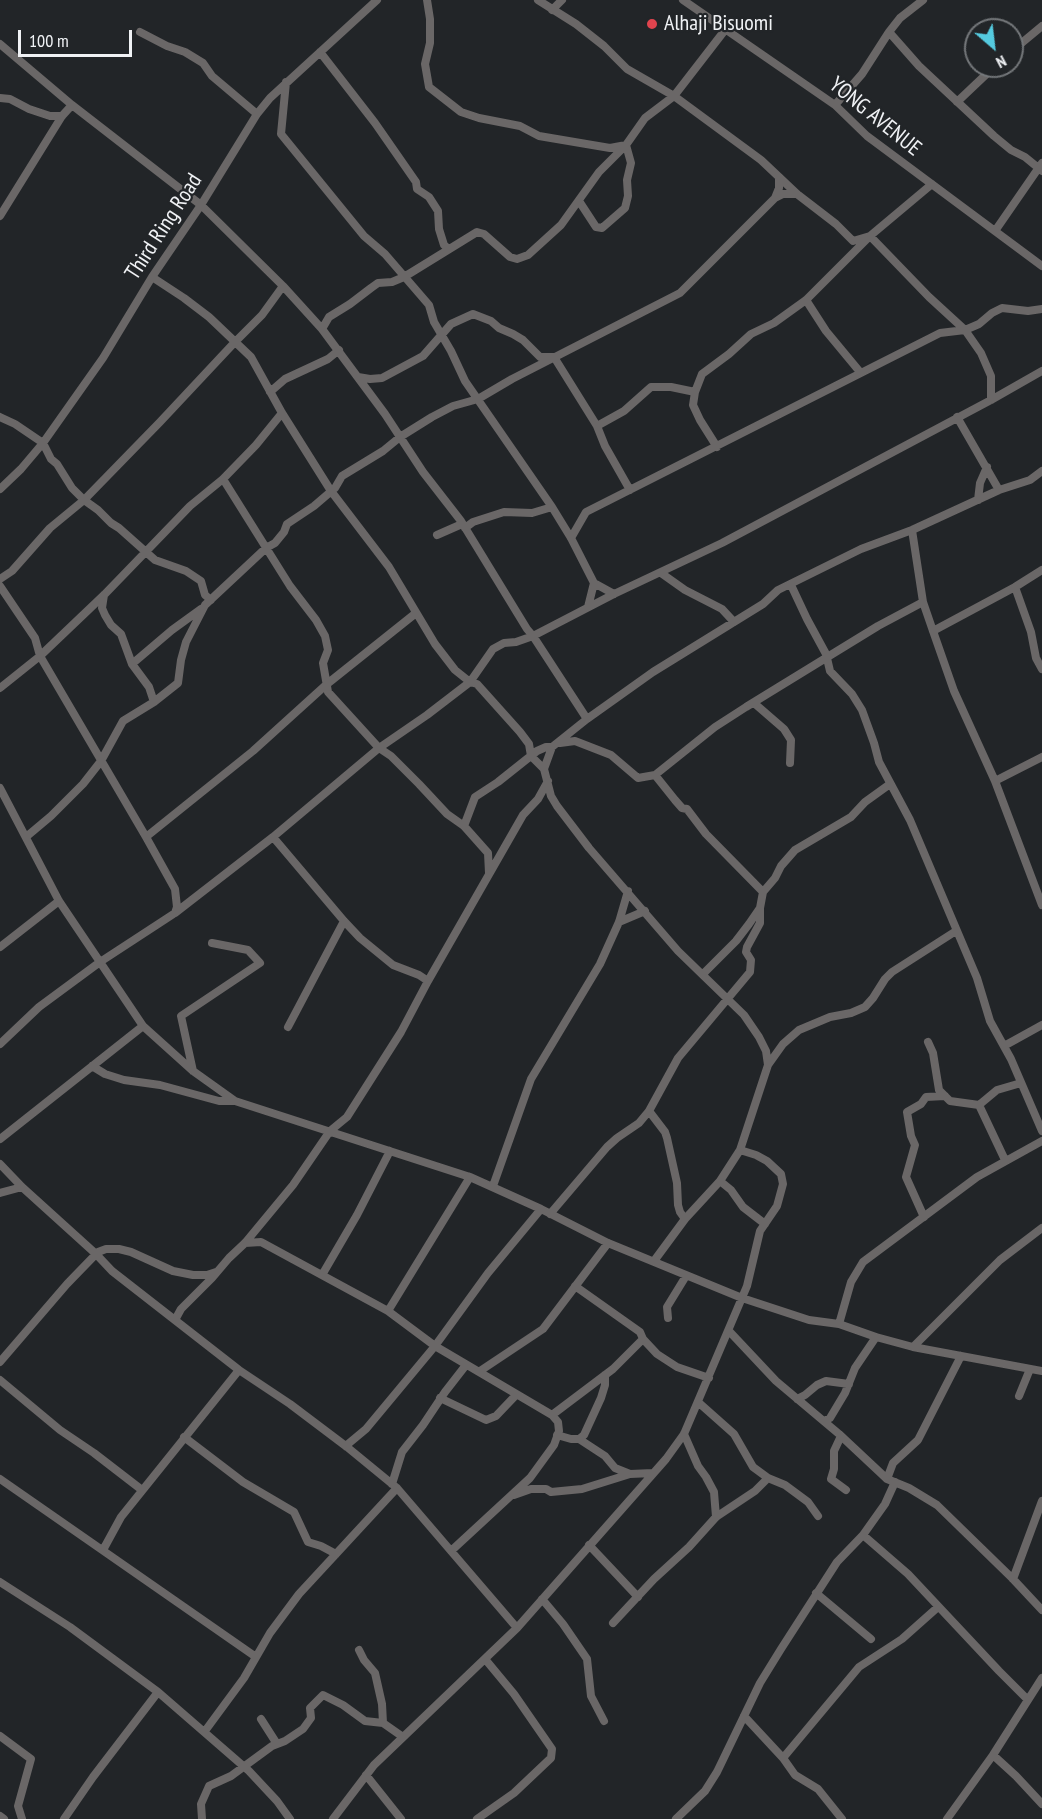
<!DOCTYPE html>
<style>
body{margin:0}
#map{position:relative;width:1042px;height:1819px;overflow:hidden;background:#222528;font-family:"PT Sans Narrow",sans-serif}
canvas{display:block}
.north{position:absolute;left:964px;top:18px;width:60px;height:60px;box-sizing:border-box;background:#222528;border:2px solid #74777a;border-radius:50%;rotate:152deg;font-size:16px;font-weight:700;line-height:24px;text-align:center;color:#f0f2f5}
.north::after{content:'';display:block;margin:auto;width:21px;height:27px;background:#55cadf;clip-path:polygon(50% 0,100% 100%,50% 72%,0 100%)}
.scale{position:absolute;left:18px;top:30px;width:114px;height:27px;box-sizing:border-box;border:3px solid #f0f2f5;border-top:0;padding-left:8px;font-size:18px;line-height:21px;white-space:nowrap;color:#f0f2f5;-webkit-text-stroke:4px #222528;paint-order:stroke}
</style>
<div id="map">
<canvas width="1042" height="1819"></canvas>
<div class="north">N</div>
<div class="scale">100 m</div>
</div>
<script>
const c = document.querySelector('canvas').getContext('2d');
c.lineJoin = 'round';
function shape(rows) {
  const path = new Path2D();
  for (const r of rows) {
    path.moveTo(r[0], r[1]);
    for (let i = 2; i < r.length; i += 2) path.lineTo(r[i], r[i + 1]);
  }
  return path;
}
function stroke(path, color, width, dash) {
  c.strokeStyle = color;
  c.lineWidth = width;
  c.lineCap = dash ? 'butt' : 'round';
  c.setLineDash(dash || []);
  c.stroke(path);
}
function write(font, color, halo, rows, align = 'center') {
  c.font = font + ' "PT Sans Narrow",sans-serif';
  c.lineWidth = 4.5;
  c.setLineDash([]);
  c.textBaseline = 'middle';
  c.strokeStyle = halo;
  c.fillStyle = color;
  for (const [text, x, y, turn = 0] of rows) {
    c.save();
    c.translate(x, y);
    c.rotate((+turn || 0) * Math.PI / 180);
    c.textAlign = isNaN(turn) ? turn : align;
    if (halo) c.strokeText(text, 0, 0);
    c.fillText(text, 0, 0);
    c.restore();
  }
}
stroke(shape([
 [427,0,430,19,430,43,425,64,429,87,461,112,479,118,520,126,539,136,610,148,626,145,631,163,627,180,628,196,625,208,602,228,596,227,579,201],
 [538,0,576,24,604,46,627,69,674,96,761,160,797,194,836,224,853,241,870,236,929,297,965,330,981,353,991,376,991,400],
 [683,0,835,105,867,136,1042,266],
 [552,10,562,0],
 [140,32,167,46,185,52,203,63,212,76,257,114],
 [889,32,919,66,994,136,1011,150,1025,157,1042,171],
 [0,44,72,105,201,205,283,286,322,329,385,414,423,472,461,521,527,629,533,636,587,719],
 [1012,51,1042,26],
 [320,52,375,123,416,182,417,189,429,197,438,211,439,229,444,245,449,249],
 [286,82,281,134,364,236,385,254,429,305,434,322,451,351,465,381,552,507,571,538,594,583,614,594],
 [0,98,10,99,29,109,50,116,62,116],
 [957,102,995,66],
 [835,105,862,74,889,32,900,18,923,0],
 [775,198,783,194,797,194],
 [0,216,62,116,72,105],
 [995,231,1042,163],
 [152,277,184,298,209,317,251,357,282,413,331,491,389,567,435,644,455,670,470,682,477,684,520,732,529,744,531,756,544,769],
 [806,300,826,331,860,372],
 [322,329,329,317,350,304,371,288,378,283,392,282,404,277,477,232,484,234,510,257,517,259,528,255,561,225,599,172,626,145,645,118,674,96,725,30],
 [358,377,370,379,382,378,423,356,451,324,473,314,491,321,499,328,513,334,523,340,540,357,554,357,597,426,605,446,630,490],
 [270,392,285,379,328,359,339,350],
 [0,417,15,424,43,443,51,459,57,464,72,488,84,500,98,510,111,523,119,528,155,560,186,571,201,581,205,595,211,600],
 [957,417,999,490],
 [597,426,624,411,651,387,671,387,695,392],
 [717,447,700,420,693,405,695,392,702,374,729,354,751,334,774,323,806,300,870,236,932,184],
 [223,479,290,586,316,620,325,636,328,650,323,663,328,692,379,748,391,756,419,784,447,814,464,826,488,853,489,873],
 [0,489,21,469,43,443,103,358,152,277,201,205,257,114,270,98,377,0],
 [978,500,980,483,987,467],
 [465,528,473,522,504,512,532,513,552,507],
 [912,530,923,602,933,631,954,691,995,781,1042,905],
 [437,535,462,524],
 [571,538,586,512,940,333,965,330,979,324,992,313,1002,308,1028,311,1042,309],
 [661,573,685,590,722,609,734,622],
 [0,579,12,571,50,528,84,500,160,422,234,343,262,315,283,286],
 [791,585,807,619,826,654,830,671,852,694,862,710,874,743,879,762,910,820,977,978,990,1021,1011,1059,1042,1131],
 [0,586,35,638,40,656,146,837,175,889,177,907,175,913,100,962,39,1007,0,1044],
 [1015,587,1031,632,1036,658,1042,669],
 [104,595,102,608,105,615,111,625,121,634,132,664,149,687,154,702],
 [588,607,594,583],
 [933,631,1015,587,1042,570],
 [132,664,172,630,201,609],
 [0,688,40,656,104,595,190,506,223,479,256,445,282,413],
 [754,703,784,729,791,740,790,763],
 [560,743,575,741,611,755,638,778,655,775],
 [995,781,1042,757],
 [0,788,59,901,143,1026,193,1071,235,1101,470,1177,541,1209,608,1243,742,1298,809,1320,839,1324,876,1337,913,1347,1042,1371],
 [464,826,475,797,498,782,537,751,546,747,552,747],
 [26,837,51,816,83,784,101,761,123,721,154,702,178,683,181,660,186,642,205,605,266,548,275,543,284,532,287,524,314,506,335,488,342,476,383,451,400,437,432,417,453,406,478,399,512,379,680,293,775,198,779,188,779,177],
 [146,837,253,751,327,684,416,613],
 [273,837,344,921,360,938,393,965,419,975,428,981],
 [763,892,706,834,687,809,682,808,675,800,655,775,715,727,746,707,878,626,923,602],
 [175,913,273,837,379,748,427,715,470,682,493,649,504,643,516,642,533,636,614,594,722,543,991,400,1042,371],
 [619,922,645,911],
 [0,947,59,901],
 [703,974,736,941,749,924,760,908,763,892,775,878,781,866,795,850,851,817,865,802,890,784],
 [288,1027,344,921],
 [928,1042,933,1053,939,1090,950,1101,979,1105],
 [1004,1046,1042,1025],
 [768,1065,766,1051,759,1037,744,1015,678,951,589,848,557,806,551,796,544,769,552,747,587,719,653,672,763,604,778,590,861,549,912,530,999,490,1030,480,1042,471],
 [92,1066,105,1074,124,1080,160,1085,219,1101,234,1101],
 [193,1071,181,1016,260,963,248,950,212,943],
 [649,1111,665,1132,667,1138,677,1183,678,1205,680,1212,685,1219],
 [0,1139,143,1026],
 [1005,1160,979,1105,997,1090,1021,1083],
 [0,1164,22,1187,96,1254,112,1271,239,1370,290,1404,347,1447,397,1488,517,1628],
 [720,1181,731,1190,743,1207,765,1224],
 [493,1186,531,1079,600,964,619,922,628,891],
 [0,1193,22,1187],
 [550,1214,607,1147,617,1138,639,1123,649,1111,678,1058,750,972,751,960,746,952,747,947,760,923,760,908],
 [924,1217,906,1177,915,1145,911,1136,907,1112,921,1104,926,1097,945,1096],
 [245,1243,261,1242,388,1311,435,1346,552,1415,558,1422,559,1431,554,1445,530,1478,451,1551],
 [654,1261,685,1219,720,1181,740,1150,768,1065,783,1044,799,1030,830,1017,851,1013,865,1007,873,998,885,979,892,972,956,931],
 [322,1275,357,1215,390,1151],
 [388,1311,470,1177],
 [668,1318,667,1307,686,1276],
 [175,1320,181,1309,212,1278,229,1258,245,1243,293,1185,330,1131,347,1117,401,1032,428,981,523,815,538,799,548,781],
 [839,1324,851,1282,863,1262,977,1177,1042,1141],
 [729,1331,776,1381,839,1434,887,1479,909,1488,937,1505,1013,1579,1042,1610],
 [643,1339,657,1354,677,1367,709,1378],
 [913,1347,1000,1260,1042,1228],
 [0,1362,67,1284,98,1252,106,1249,119,1249,131,1252,173,1271,193,1275,207,1275,216,1272],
 [480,1371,543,1329,608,1243],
 [0,1380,60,1430,94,1453,142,1490],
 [1019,1396,1030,1369],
 [440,1398,486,1420,496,1416,516,1395],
 [797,1399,805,1395,817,1385,826,1381,849,1384],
 [698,1402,734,1434,753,1467,768,1478,785,1485,808,1502,818,1516],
 [552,1415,613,1369,643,1339,640,1332,575,1286],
 [824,1421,830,1418,845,1393,855,1368,876,1337],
 [684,1434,698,1466,706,1477,714,1492,716,1517],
 [557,1435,571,1439,579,1439,605,1456,615,1468,630,1474,653,1473],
 [841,1436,834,1451,834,1469,831,1479,846,1490],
 [184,1437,243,1482,294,1512,308,1542,321,1546,336,1554],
 [579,1439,584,1435,601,1398,605,1385,605,1375],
 [347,1447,348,1444,366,1429,435,1346,488,1273,541,1209],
 [0,1479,256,1657],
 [887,1479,893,1463,918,1440,961,1356],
 [392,1484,402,1452,423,1425,445,1392,466,1365],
 [514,1495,531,1489,546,1489,551,1492,582,1489,630,1474],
 [863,1535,908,1574,999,1671,1028,1700],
 [589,1545,638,1597],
 [103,1550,121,1517,239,1370],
 [1013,1579,1042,1501],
 [0,1582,70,1627,158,1692,249,1771,277,1801,290,1819],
 [816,1593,871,1639],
 [542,1599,563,1624,587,1659,591,1696,604,1721],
 [613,1623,654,1579,689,1547,716,1517,755,1491,768,1478],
 [359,1650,364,1660,375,1673,382,1704,383,1723],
 [744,1716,783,1758,795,1775,818,1789,842,1819],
 [261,1719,277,1744],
 [205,1731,244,1678,270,1633,299,1594,397,1488],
 [0,1736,31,1759,18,1806,22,1819],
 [993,1755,1016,1776,1042,1804],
 [783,1758,859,1667,902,1639,938,1607],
 [366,1775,401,1819],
 [0,1816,4,1819],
 [64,1819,93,1777,158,1692],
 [202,1819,201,1804,209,1786,231,1776,272,1746,285,1741,303,1729,311,1718,310,1708,323,1695,343,1705,365,1721,383,1723,403,1737],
 [333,1819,374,1765,517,1628,666,1459,684,1434,747,1286,760,1231,777,1206,783,1184,781,1174,767,1161,756,1155,740,1150],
 [477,1819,514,1793,551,1758,552,1749,514,1694,485,1659],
 [676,1819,705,1791,717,1772,760,1683,781,1649,837,1562,863,1535,885,1504,895,1482],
 [947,1819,993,1755,1042,1678]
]), '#6a6767', 8);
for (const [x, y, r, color] of [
 [652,24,6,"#e0444e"]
]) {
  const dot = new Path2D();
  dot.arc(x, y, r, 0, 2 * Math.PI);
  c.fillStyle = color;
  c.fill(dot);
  stroke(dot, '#222528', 2);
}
write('22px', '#f0f2f5', '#222528', [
 ["Alhaji Bisuomi",664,24]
], 'left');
write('22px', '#f0f2f5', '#222528', [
 ["YONG AVENUE",875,117,39],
 ["Third Ring Road",164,227,-57]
]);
</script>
